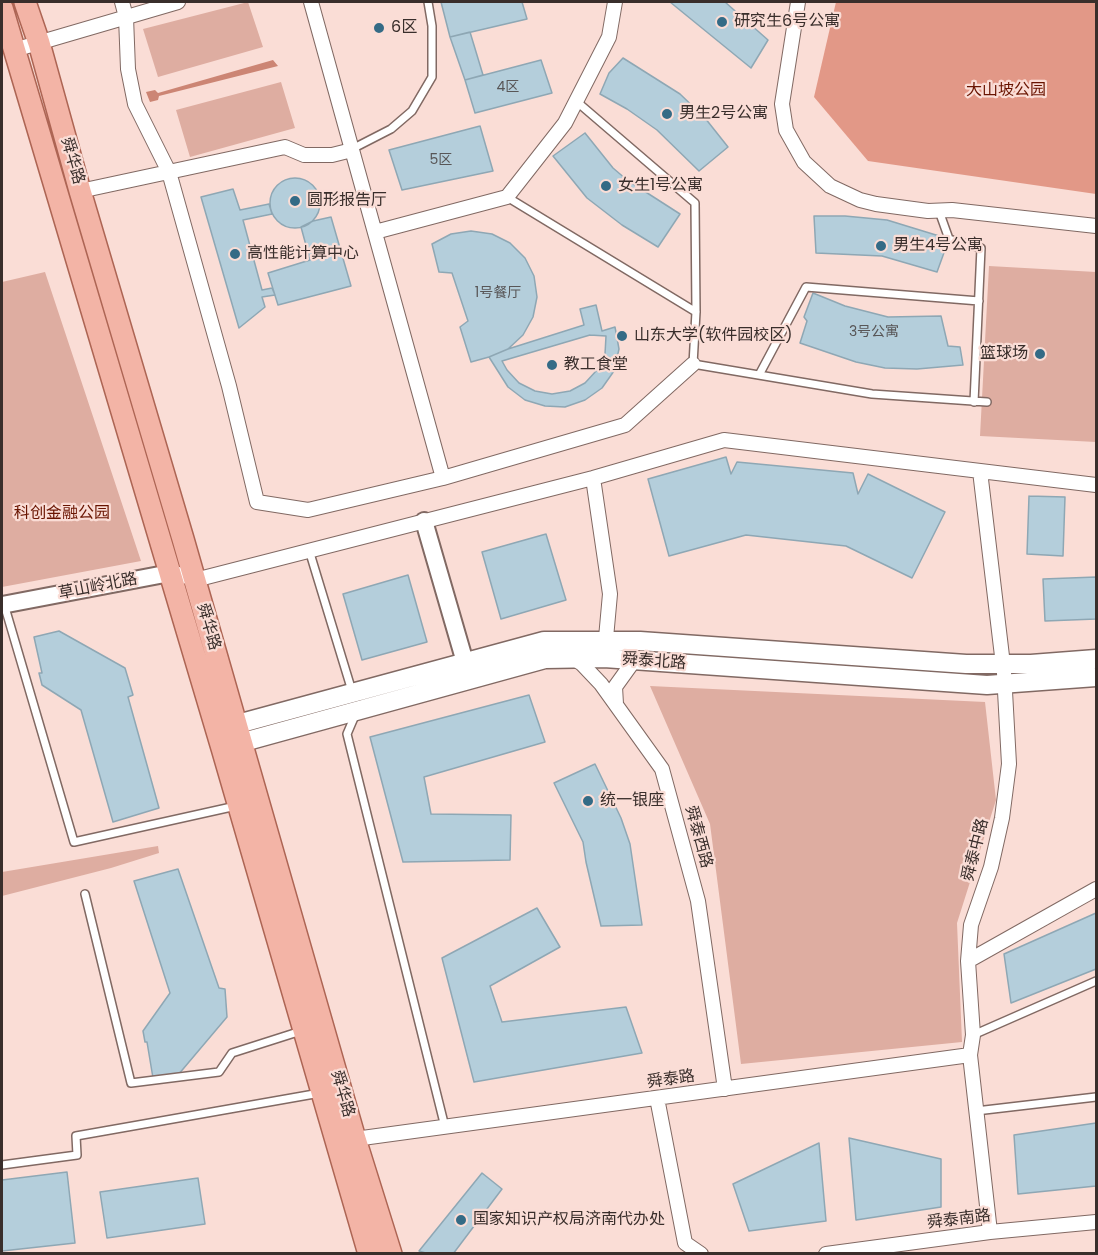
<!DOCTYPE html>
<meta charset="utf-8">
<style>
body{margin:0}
#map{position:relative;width:1098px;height:1255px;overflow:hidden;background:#faddd6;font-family:Poppins,sans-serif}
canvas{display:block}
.frame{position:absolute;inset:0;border:3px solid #392e2b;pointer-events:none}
</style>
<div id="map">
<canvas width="1098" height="1255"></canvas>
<div class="frame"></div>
</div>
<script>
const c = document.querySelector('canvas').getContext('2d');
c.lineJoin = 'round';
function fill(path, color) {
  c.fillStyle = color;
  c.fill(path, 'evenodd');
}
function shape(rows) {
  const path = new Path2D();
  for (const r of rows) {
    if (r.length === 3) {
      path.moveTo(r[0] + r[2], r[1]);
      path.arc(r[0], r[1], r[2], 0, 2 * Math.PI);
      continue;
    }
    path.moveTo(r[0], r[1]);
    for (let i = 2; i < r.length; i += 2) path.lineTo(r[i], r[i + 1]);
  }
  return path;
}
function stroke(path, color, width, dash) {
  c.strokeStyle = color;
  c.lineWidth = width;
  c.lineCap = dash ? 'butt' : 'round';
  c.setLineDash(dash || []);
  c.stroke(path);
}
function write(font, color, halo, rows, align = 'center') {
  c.font = font + ' Poppins,"Noto Sans SC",sans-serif';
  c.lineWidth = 4.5;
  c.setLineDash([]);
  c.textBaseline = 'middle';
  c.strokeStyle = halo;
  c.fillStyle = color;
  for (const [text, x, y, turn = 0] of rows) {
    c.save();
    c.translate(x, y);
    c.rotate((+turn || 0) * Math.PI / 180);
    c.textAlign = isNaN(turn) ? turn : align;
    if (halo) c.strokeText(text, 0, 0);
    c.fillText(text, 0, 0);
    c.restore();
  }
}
fill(shape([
 [248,2,263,47,158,77,143,29],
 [281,82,295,128,190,157,176,110],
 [989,266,1096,272,1096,442,980,436],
 [45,272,141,561,2,587,2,282],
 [650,686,985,702,996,800,957,923,962,1042,741,1064,710,824],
 [158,846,159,853,111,868,2,896,2,872]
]), '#deada1');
fill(shape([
 [836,2,1096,2,1096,194,868,161,814,97]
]), '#e29887');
fill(shape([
 [273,60,278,66,159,96,158,100,150,102,146,92,155,90,158,93]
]), '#cc8574');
const building = shape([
 [441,2,522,2,527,19,450,37,441,2],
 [670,2,725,2,768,40,751,68,670,2],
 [470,32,483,75,465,80,450,37,470,32],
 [623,58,680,94,705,118,728,147,699,171,657,130,627,109,600,94,609,73,623,58],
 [541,60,552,93,475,113,465,80,541,60],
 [480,126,493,171,402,190,389,150,480,126],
 [585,133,613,168,627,180,680,214,658,247,622,225,587,198,553,156,585,133],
 [295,203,25],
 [233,189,240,210,269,204,272,214,243,220,262,290,272,288,275,295,262,297,265,307,239,328,201,197,233,189],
 [814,216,845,216,887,220,949,239,937,272,882,256,816,253,814,216],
 [331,217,351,286,278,305,268,273,310,260,301,227,313,221,331,217],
 [471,231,492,234,510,243,525,258,534,276,537,297,533,317,523,335,508,349,489,357,471,362,460,327,468,321,452,273,439,272,432,244,451,234,471,231],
 [813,293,845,306,888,317,941,316,948,346,960,347,963,365,917,369,885,368,856,362,800,343,807,321,804,317,813,293],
 [596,305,602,331,615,327,619,349,614,371,602,388,585,400,565,407,545,406,525,400,508,387,489,357,508,349,584,325,580,309,596,305],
 [590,335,606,336,605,354,597,370,585,383,570,391,552,394,535,391,519,383,507,370,502,361,590,335],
 [726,457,731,474,737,462,853,473,858,494,868,474,945,512,912,578,846,546,746,535,669,556,648,479,726,457],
 [1029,496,1065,497,1063,556,1027,554,1029,496],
 [546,534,566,600,501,619,482,552,546,534],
 [408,575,427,642,362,660,343,594,408,575],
 [1096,577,1096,619,1045,621,1043,579,1096,577],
 [59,631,125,668,133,695,128,697,159,808,113,822,81,710,42,685,39,673,42,673,34,637,59,631],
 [529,695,545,742,424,777,431,814,511,815,510,860,403,862,370,737,529,695],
 [595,764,621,818,630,844,642,925,601,926,586,862,583,842,554,783,595,764],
 [178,869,219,988,225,989,227,1017,178,1075,153,1078,147,1042,145,1042,143,1031,170,993,134,881,178,869],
 [537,908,560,947,490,986,502,1022,626,1007,642,1053,474,1082,442,958,537,908],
 [1096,913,1096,969,1011,1003,1004,954,1096,913],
 [1096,1123,1096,1186,1018,1194,1014,1135,1096,1123],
 [849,1138,941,1159,941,1207,856,1220,849,1138],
 [819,1143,826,1221,749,1231,733,1184,819,1143],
 [67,1172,75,1243,2,1251,2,1180,67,1172],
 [482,1173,502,1189,453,1254,429,1254,419,1251,482,1173],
 [198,1178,205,1224,107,1238,100,1192,198,1178]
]);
fill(building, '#b4cedb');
stroke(building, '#8ea7b4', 1.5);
const service = shape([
 [576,101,695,203,696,312,693,364,872,394,987,402],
 [352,149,391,129,412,111,432,77,432,26,428,2],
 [507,197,696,312],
 [939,211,949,239,981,248,974,402],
 [759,375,806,287,979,301],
 [309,550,352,691],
 [4,604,74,842,236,806],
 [356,713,347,734,445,1127],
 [85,894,131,1083,219,1072,232,1053,301,1031],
 [973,1035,1096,981],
 [976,1111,1096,1097],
 [2,1165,77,1155,76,1136,320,1093]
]);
const minor = shape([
 [122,2,126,17,128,69,135,104,169,172,229,386,257,502,308,510,443,478,625,425,693,364],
 [311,2,443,478],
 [798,2,782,104,786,130,804,162,830,186,860,200,876,204,928,211,952,210,1096,226],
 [14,50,178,2],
 [80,191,285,147,304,155,332,155,352,150],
 [375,232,507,197,565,123,609,37,615,2],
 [593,478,610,594,605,649],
 [195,580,593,478,724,440,1096,485],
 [572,657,582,664,601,684,662,769,698,901,725,1089],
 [616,704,615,687,633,662,637,661],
 [968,961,1096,889],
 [970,1055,990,1232],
 [657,1098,685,1243,701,1254],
 [355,1139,970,1055,973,1035,968,961,971,925,991,867,1002,818,1009,764,1004,673,980,471],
 [826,1254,990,1232,1096,1222]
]);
const tertiary = shape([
 [424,521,469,676],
 [2,605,170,573,182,576]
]);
const secondary = shape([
 [223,728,544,641,640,641,966,664,1031,664,1096,659],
 [229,746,545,659,604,658,987,685,1096,677]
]);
const primary = shape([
 [25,2,39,43,80,191,183,539,355,1139,391,1254],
 [2,8,222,748,369,1254]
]);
stroke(service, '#816963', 10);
stroke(minor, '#816963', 16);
stroke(tertiary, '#816963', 20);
stroke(secondary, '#816963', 21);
stroke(primary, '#ad6554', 24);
stroke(service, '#fff', 7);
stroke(minor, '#fff', 14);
stroke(tertiary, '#fff', 16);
stroke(secondary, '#fff', 18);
stroke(primary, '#f3b4a6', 21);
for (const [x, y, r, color] of [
 [722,22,6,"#346b86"],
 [379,28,6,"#346b86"],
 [667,114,6,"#346b86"],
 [606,186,6,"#346b86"],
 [295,201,6,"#346b86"],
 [881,246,6,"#346b86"],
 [235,254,6,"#346b86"],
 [622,336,6,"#346b86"],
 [1040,354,6,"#346b86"],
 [552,365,6,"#346b86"],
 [588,801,6,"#346b86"],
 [461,1220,6,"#346b86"]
]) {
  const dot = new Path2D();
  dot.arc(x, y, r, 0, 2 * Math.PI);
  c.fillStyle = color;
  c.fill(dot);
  stroke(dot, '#faddd6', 2);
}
write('14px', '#585657', null, [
 ["4区",508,87],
 ["5区",441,160],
 ["1号餐厅",498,293],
 ["3号公寓",874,332]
]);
write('16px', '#392e2b', '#faddd6', [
 ["研究生6号公寓",734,22],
 ["6区",391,28],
 ["男生2号公寓",679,114],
 ["女生1号公寓",618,186],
 ["圆形报告厅",307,201],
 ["男生4号公寓",893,246],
 ["高性能计算中心",247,254],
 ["山东大学(软件园校区)",634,336],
 ["篮球场",1028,354,"right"],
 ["教工食堂",564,365],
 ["统一银座",600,801],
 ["国家知识产权局济南代办处",473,1220]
], 'left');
write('16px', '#691401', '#faddd6', [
 ["大山坡公园",1006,91],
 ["科创金融公园",62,514]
]);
write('16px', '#392e2b', '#faddd6', [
 ["舜华路",72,161,74],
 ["草山岭北路",98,587,-11],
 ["舜华路",208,627,74],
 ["舜泰北路",654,662,4],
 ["舜泰西路",698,837,75],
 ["舜泰中路",976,850,-76],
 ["舜泰路",671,1080,-8],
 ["舜华路",342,1094,74],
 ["舜泰南路",959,1220,-7]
]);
</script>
